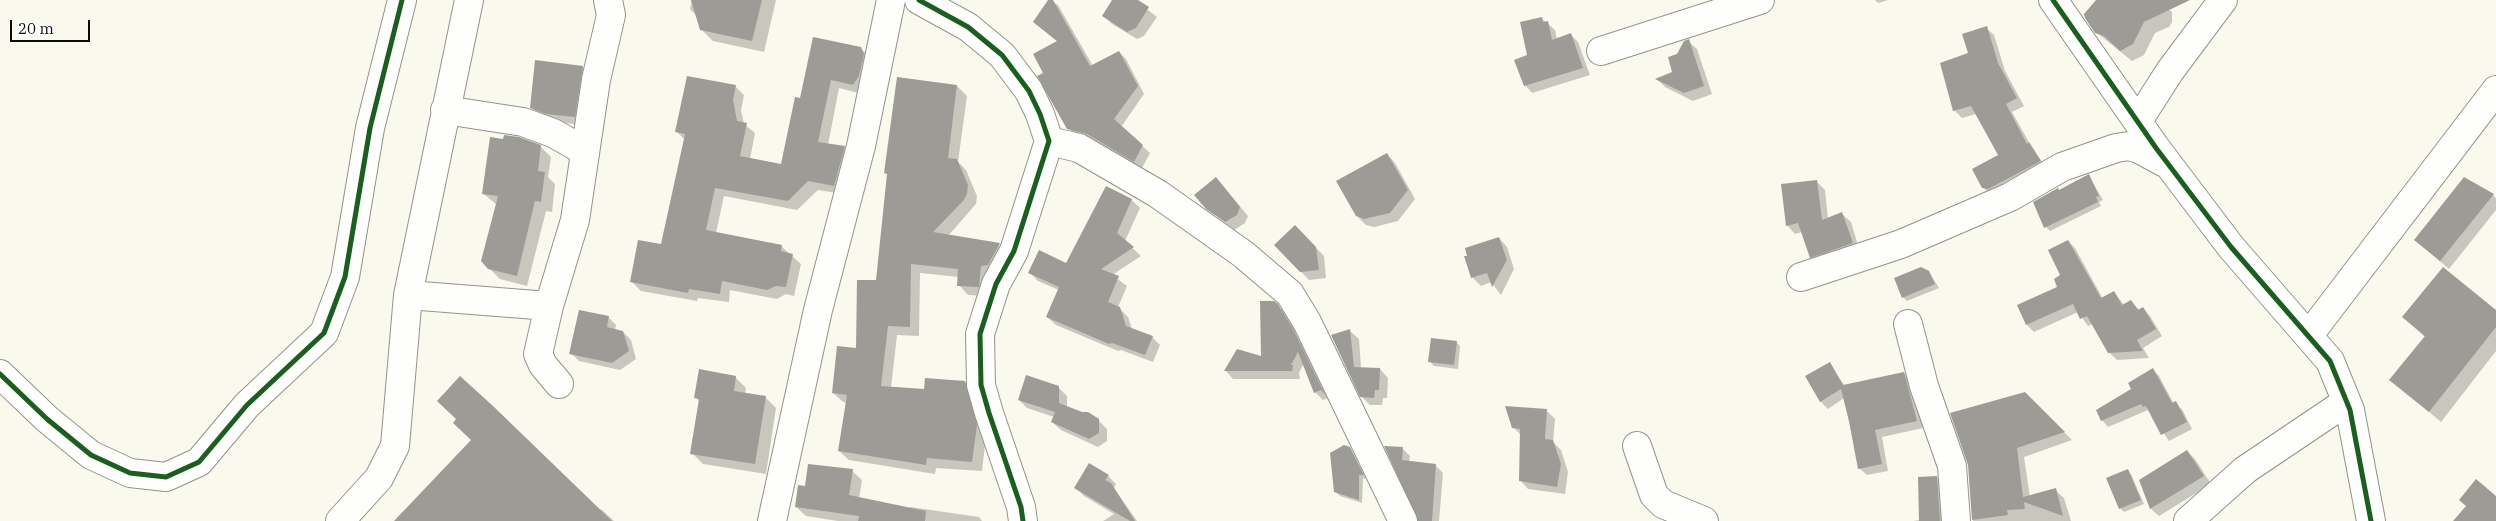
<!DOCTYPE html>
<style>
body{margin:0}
#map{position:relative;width:2496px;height:521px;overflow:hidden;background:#faf9ee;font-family:"IBM Plex Serif",serif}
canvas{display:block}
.scale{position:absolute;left:10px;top:20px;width:80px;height:22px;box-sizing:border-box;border:2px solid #0b0b0b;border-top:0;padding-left:6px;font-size:15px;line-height:18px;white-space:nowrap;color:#0b0b0b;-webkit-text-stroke:4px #fff;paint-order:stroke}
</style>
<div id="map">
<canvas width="2496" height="521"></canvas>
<div class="scale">20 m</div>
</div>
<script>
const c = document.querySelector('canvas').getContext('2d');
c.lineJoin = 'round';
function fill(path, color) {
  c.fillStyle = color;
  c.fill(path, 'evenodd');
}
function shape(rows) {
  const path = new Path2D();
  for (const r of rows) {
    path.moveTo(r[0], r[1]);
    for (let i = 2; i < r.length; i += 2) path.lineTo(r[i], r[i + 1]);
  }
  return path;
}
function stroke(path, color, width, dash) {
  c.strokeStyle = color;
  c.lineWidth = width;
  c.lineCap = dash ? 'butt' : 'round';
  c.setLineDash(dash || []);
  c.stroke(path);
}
fill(shape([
 [692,0,776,0,764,52,713,41,701,29,697,16,690,9],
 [1050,0,1058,5,1093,66,1119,52,1126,59,1144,94,1121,127,1150,153,1142,168,1095,141,1076,136,1068,128,1045,73,1058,42,1034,22],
 [1113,0,1135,0,1157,17,1144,36,1137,39,1112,24,1104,16],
 [1875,0,1888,0,1878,3],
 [2098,0,2160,0,2172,12,2172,22,2169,27,2155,33,2144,55,2132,61,2096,32],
 [1541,18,1555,30,1557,40,1571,35,1578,42,1590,75,1532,93,1525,85,1529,55],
 [1986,28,1994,35,2005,71,2024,106,2012,112,2031,146,2047,169,1991,195,1983,187,1999,155,1976,114,1962,118,1954,110,1969,54],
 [1688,41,1697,49,1712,94,1693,101,1665,87,1657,79,1674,73,1678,55],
 [860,48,870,57,862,94,839,88,828,145,844,148,853,157,843,194,818,190,797,210,724,196,716,233,781,246,801,264,794,296,786,294,777,299,730,290,729,302,698,298,697,301,641,291,632,282,662,246,685,140,677,132,735,86,744,95,741,110,744,124,755,133,750,159,782,165,801,100],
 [583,67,591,76,583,125,556,122,540,116,531,107],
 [898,79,957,86,967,96,958,162,966,170,977,196,976,204,948,236,999,245,1009,254,988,296,968,295,959,285,959,277,920,273,919,336,897,335,891,388,925,391,965,382,975,392,986,436,982,471,936,468,935,474,849,460,839,451,847,403,843,402,833,393,857,349,877,281,888,175,886,173],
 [540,146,551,157,548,177,555,184,552,212,546,211,527,286,500,279,489,268,497,205,484,194],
 [1387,154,1395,163,1415,199,1398,221,1374,227,1366,225,1357,216],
 [2089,176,2103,200,2099,202,2101,206,2050,231,2046,227,2059,191],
 [1816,181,1825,190,1828,219,1842,214,1851,222,1860,252,1819,265,1811,257,1802,232,1795,234,1787,225],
 [1224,187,1248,216,1245,223,1234,230,1207,208],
 [2493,195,2496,198,2496,210,2449,269,2415,240],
 [1132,200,1140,208,1125,241,1141,256,1112,275,1127,286,1118,307,1128,317,1132,329,1152,337,1160,345,1153,362,1121,350,1118,351,1056,325,1047,317,1059,290,1038,281,1030,273,1067,264],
 [1295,226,1324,256,1326,278,1309,280,1275,245],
 [1499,238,1507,247,1514,269,1501,295,1491,282,1481,286,1472,277],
 [2068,241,2075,248,2103,299,2114,292,2124,305,2131,301,2140,311,2143,308,2150,316,2162,336,2143,348,2149,358,2117,360,2109,352,2093,324,2088,326,2078,312,2034,332,2027,325,2059,287],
 [1929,272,1939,288,1907,301,1903,297],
 [1277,305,1285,313,1301,339,1329,397,1323,400,1315,392,1304,363,1299,373,1300,379,1233,379,1226,371,1238,351,1262,358],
 [2496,312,2496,351,2441,422,2391,380,2425,337,2403,317],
 [608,317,616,325,615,330,623,332,631,340,636,359,620,370,579,361,571,353],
 [1350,331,1359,339,1361,368,1380,369,1388,378,1387,398,1383,398,1382,405,1370,405,1361,396,1332,336],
 [1456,342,1460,346,1458,369,1434,366,1430,362],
 [1829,364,1845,386,1904,373,1911,380,1923,428,1882,437,1888,471,1867,475,1859,468,1844,398,1828,409,1821,402,1806,377],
 [2153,370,2159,376,2174,404,2182,409,2192,429,2169,441,2148,410,2108,427,2102,420],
 [735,377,746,388,745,394,765,397,776,408,766,474,703,464,692,453,700,402,696,398],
 [1058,387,1067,396,1067,407,1098,420,1107,429,1107,441,1098,447,1061,430,1052,422,1054,417,1027,408,1019,400],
 [2025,393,2072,440,2024,457,2030,497,2055,490,2064,498,2071,521,1973,521,1969,465],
 [1547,411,1555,419,1553,442,1561,450,1568,472,1565,494,1528,489,1520,480,1521,435,1513,427],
 [1386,447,1403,449,1410,456,1409,462,1436,466,1443,473,1439,521,1418,521],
 [1349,448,1366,479,1363,478,1362,503,1340,496,1335,491],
 [2187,451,2195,459,2211,484,2159,516,2151,509,2140,481],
 [2127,470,2131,474,2144,504,2124,512,2120,508],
 [852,471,862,480,859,499,909,509,910,507,979,517,982,521,838,521,806,516,796,507,806,487],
 [1108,476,1116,484,1114,488,1137,521,1103,521,1114,514,1084,496,1075,487],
 [1937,477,1945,486,1949,521,1913,521,1920,520],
 [601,509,614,521,396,521,599,511]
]), '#0003');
fill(shape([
 [691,0,762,0,752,41,700,30],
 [1048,0,1053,0,1090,66,1119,51,1138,86,1114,119,1143,145,1134,162,1087,134,1067,129,1037,76,1043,73,1033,54,1057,41,1033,22],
 [1112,0,1138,0,1149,7,1136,28,1127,32,1102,16],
 [2096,0,2190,0,2144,22,2133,44,2120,51,2104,36,2095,33,2085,18,2084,14],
 [1542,17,1543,22,1548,21,1552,40,1571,33,1583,68,1524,86,1514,60,1527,55,1520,22],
 [1987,26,1998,63,2017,98,2006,104,2027,144,2029,142,2041,161,1988,189,1982,188,1972,169,1998,155,1971,106,1953,111,1940,63,1968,53,1962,34],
 [813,37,861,47,864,54,859,76,853,85,831,80,818,142,845,146,834,186,808,181,788,201,715,188,706,230,782,245,781,251,793,254,786,287,776,286,767,290,722,281,720,294,689,289,688,293,630,282,638,240,661,244,685,134,675,132,687,76,736,85,733,100,737,121,747,123,740,156,781,164,795,97,800,98],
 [1689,39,1704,86,1684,93,1655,79,1672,72,1668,57,1677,54,1684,41],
 [535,60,583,66,575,117,546,114,530,108],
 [897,77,957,85,948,158,957,159,968,185,967,194,963,201,933,232,1000,243,988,265,981,266,979,287,957,286,958,269,911,264,910,327,888,326,881,386,924,389,925,378,965,381,977,425,972,462,927,458,926,465,838,451,847,395,832,393,837,346,856,348,857,280,876,280,887,174,884,173],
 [504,135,519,137,541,145,538,171,545,172,541,202,535,201,517,276,488,269,481,261,498,196,482,194,490,137,503,139],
 [1387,153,1408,190,1390,213,1364,219,1356,216,1336,181],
 [2089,174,2099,196,2096,197,2098,202,2044,228,2033,202,2058,188,2059,190],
 [1216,177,1240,207,1237,215,1225,222,1206,209,1194,195],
 [2464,177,2494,194,2440,261,2414,240],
 [1817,180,1822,220,1842,212,1853,243,1810,258,1798,223,1786,226,1781,184],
 [1106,186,1132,199,1117,233,1134,247,1101,269,1119,276,1108,302,1120,307,1126,326,1153,336,1145,355,1112,343,1109,344,1046,317,1059,287,1028,273,1039,250,1066,263],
 [1295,225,1316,247,1319,270,1300,272,1274,245],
 [1499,237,1507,260,1492,287,1487,273,1471,278,1464,256,1467,256,1465,248],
 [2068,240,2101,298,2114,291,2122,305,2131,300,2138,310,2143,307,2156,329,2137,340,2143,351,2108,353,2087,316,2080,319,2073,304,2026,325,2017,305,2057,287,2054,279,2060,275,2048,250],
 [1921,267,1929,271,1935,284,1902,298,1894,278],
 [2443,267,2496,310,2496,327,2429,412,2389,380,2425,336,2402,317],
 [1260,301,1274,301,1278,304,1293,329,1325,395,1321,390,1314,393,1298,352,1291,365,1293,365,1292,371,1224,371,1237,349,1261,356],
 [579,310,609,316,607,327,623,331,629,351,612,363,569,354],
 [1350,329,1354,367,1380,368,1379,390,1375,390,1374,398,1360,397,1331,335],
 [1431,338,1457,341,1454,365,1428,362],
 [1830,362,1843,385,1904,372,1917,421,1875,430,1882,464,1858,469,1849,421,1841,389,1820,402,1805,376],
 [2153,368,2172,403,2176,401,2187,422,2161,435,2146,406,2143,407,2141,404,2101,421,2096,410,2131,389,2128,383],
 [699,369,736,376,734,391,766,396,755,464,690,454,699,399,694,398],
 [1026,375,1059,386,1059,403,1082,412,1088,412,1099,419,1099,433,1089,439,1051,422,1055,412,1018,400],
 [460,376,493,406,612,521,394,521,471,440,453,423,456,419,437,401],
 [2025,392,2065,432,2017,448,2023,497,2056,488,2063,516,2024,502,2025,509,2007,510,2008,515,1972,520,1968,465,1950,413],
 [1505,406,1547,409,1545,439,1553,440,1561,464,1557,487,1519,481,1520,429,1512,428],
 [1344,445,1350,447,1364,475,1359,475,1359,500,1334,492,1330,453],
 [1384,446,1403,447,1402,460,1436,464,1432,521,1418,521],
 [2187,450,2204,476,2150,509,2139,480],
 [1089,463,1109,475,1105,480,1111,483,1135,521,1130,521,1074,488],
 [808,464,853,469,849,495,926,511,925,521,858,521,859,516,795,507,798,485,805,486],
 [2128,469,2141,500,2119,509,2106,478],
 [1937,476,1940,521,1919,521,1918,477],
 [2476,479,2496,496,2496,521,2453,521,2466,506,2459,500]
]), '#9c9b95');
const street = shape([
 [919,0,968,27,1002,55,1029,91,1040,114,1049,141,1014,251,996,284,980,334,981,385,989,413,1021,507,1023,521],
 [2053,0,2156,148,2231,247,2330,361,2350,410,2371,521],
 [1601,51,1760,0],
 [445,110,523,122,553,133,576,146,585,154],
 [2138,121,2170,71,2223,0],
 [1049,141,1079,148,1158,194,1243,254,1290,294,1307,322,1403,521],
 [1801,277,1901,244,2010,197,2062,167,2116,148,2129,146,2139,149,2165,163],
 [408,295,549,306],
 [1908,324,1924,386,1952,466,1956,521],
 [2309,335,2496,90],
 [0,374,47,419,91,455,130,473,166,477,199,462,247,405,324,333,345,277,370,128,402,0],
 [559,384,543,365,538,354,549,306,575,220,596,80,611,15,608,0],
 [1637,446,1654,495,1663,504,1704,521],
 [340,521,379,478,395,446,408,295,469,0],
 [772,521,818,310,861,146,891,0],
 [2188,521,2245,470,2346,402]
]);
stroke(street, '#93928d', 30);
stroke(street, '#fefefc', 28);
stroke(shape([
 [919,0,968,27,1002,55,1029,91,1040,114,1049,141,1014,251,996,284,980,334,981,385,989,413,1021,507,1023,521],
 [2053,0,2156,148,2231,247,2330,361,2350,410,2371,521],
 [0,374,47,419,91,455,130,473,166,477,199,462,247,405,324,333,345,277,370,128,402,0]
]), '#1b5e20', 5);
</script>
